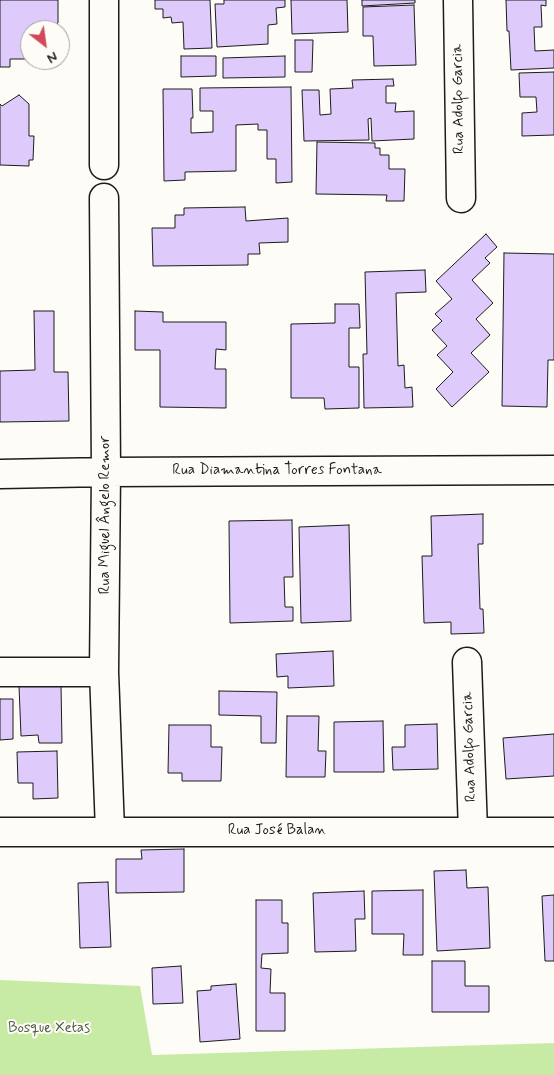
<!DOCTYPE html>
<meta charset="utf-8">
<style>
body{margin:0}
#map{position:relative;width:554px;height:1075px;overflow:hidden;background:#fdfcf7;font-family:Mynerve,sans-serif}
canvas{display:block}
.north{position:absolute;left:20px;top:20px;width:50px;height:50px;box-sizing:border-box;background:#fdfcf7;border:1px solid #a3a29f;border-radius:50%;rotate:150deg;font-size:14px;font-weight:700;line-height:20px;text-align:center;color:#1c1c1c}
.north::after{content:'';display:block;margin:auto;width:18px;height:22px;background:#d1495b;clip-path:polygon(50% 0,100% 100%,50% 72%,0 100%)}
</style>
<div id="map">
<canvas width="554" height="1075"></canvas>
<div class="north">N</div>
</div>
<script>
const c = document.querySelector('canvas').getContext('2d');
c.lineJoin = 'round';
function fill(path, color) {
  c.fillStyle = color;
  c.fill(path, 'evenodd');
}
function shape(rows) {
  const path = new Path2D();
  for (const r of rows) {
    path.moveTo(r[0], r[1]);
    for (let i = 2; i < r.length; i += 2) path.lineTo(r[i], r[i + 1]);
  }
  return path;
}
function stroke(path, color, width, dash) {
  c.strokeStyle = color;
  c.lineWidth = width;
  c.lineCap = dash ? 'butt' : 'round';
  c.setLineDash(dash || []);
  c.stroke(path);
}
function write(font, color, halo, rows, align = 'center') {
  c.font = font + ' Mynerve,sans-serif';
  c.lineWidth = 4;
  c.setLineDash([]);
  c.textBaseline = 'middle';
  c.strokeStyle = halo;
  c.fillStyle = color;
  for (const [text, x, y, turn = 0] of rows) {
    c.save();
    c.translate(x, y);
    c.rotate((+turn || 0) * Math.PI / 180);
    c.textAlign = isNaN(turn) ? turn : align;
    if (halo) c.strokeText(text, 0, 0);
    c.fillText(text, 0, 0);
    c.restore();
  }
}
fill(shape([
 [0,980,140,986,152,1055,554,1043,554,1075,0,1075]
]), '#c7eba5');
const building = shape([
 [0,0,58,0,58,23,54,26,54,30,30,30,30,54,27,54,27,59,10,59,10,67,0,67,0,0],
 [155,0,210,0,212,48,184,49,183,22,172,23,171,17,163,18,163,9,155,9,155,0],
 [224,0,285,0,285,7,276,8,277,24,268,25,268,44,217,47,215,4,224,4,224,0],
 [291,0,347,0,348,32,292,34,291,0],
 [362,0,415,0,415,3,362,6,362,0],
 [506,0,546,0,546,6,541,5,542,27,534,27,535,51,554,50,554,68,511,70,509,31,507,31,506,0],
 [414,5,416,65,374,66,373,36,363,36,363,7,414,5],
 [295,40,313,40,312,72,295,72,295,40],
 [181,56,216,56,216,76,181,77,181,56],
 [285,56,285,77,223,78,223,58,285,56],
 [554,72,554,135,522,136,522,113,537,112,536,97,520,97,519,73,554,72],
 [393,79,394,86,386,86,386,103,396,103,395,112,414,111,414,139,372,141,371,118,368,119,369,140,304,141,302,90,319,90,320,115,331,114,330,89,353,88,352,80,393,79],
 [291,87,292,182,276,183,276,159,267,159,267,130,258,130,258,124,236,125,236,171,185,172,185,180,164,181,163,89,192,89,193,118,191,118,191,133,213,132,213,111,200,111,200,88,291,87],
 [19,95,29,104,29,136,34,136,33,160,29,160,29,166,0,165,0,104,2,106,19,95],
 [317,142,375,143,375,148,380,148,380,155,389,155,389,169,405,169,404,201,386,201,387,195,316,194,317,142],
 [245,207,246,221,288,218,288,242,259,243,260,254,248,254,248,265,153,266,152,228,175,228,175,215,184,215,184,208,245,207],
 [486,234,497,247,485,258,490,263,472,280,493,303,476,319,490,335,471,353,489,372,452,407,436,389,453,372,437,355,447,346,432,330,442,321,435,314,452,299,436,281,486,234],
 [504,253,554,254,554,360,548,360,547,407,502,406,504,253],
 [425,270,426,292,396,293,398,366,404,365,405,388,412,387,413,407,364,408,363,354,367,354,365,272,425,270],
 [335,304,359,304,360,328,349,328,349,367,359,367,359,408,325,409,324,398,291,398,291,324,335,323,335,304],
 [34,311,54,311,54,372,68,372,69,421,0,422,0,371,35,370,34,311],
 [135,311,163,312,163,322,226,322,226,350,216,349,215,369,226,369,226,408,160,407,160,350,135,350,135,311],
 [483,514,483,544,478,544,480,609,483,609,484,633,451,634,451,622,424,623,422,556,432,556,431,516,483,514],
 [292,520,293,577,284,577,285,607,293,607,293,621,230,623,229,521,292,520],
 [349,525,351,621,301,623,299,527,349,525],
 [333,651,334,686,288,688,288,676,277,677,276,654,333,651],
 [61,684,62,743,39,743,38,735,21,736,19,686,61,684],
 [219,691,277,692,276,743,261,743,261,716,219,715,219,691],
 [0,699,13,699,13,739,0,740,0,699],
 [287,716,319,716,318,751,326,751,325,777,286,777,287,716],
 [383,721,384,772,334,772,334,722,383,721],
 [437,724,438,769,393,770,392,747,405,747,405,725,437,724],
 [169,725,211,725,211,747,222,747,221,781,182,781,182,773,168,773,169,725],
 [554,734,554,776,506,779,503,738,554,734],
 [57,751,58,798,33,799,33,783,18,783,17,752,57,751],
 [184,849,184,892,116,893,116,859,142,859,141,850,184,849],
 [466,870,467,888,488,887,490,948,437,951,434,871,466,870],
 [108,882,111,947,80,948,78,883,108,882],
 [423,890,423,955,403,955,404,934,372,934,372,891,423,890],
 [364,891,365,919,355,919,356,951,315,952,313,893,364,891],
 [554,895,554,961,545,961,542,896,554,895],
 [256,900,282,900,282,923,288,923,288,953,262,954,261,968,271,969,270,993,285,993,285,1031,256,1031,256,900],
 [432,961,465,961,465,986,489,986,489,1012,432,1012,432,961],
 [181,966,183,1003,153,1004,152,968,181,966],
 [236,984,240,1039,200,1042,197,991,211,990,211,986,236,984]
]);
fill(building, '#decbfc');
stroke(building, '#1c1c1c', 1);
const minor = shape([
 [458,0,461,198],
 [104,165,104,0],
 [104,198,106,472,104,672,110,831],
 [0,474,106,472,554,470],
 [467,662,473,831],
 [0,672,104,672],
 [0,832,554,832]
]);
stroke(minor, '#1c1c1c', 31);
stroke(minor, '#fdfcf7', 28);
write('15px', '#1c1c1c', '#fdfcf7', [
 ["Rua Adolfo Garcia",459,99,-91],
 ["Rua Diamantina Torres Fontana",277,471],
 ["Rua Miguel Ângelo Remor",106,515,-90],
 ["Rua Adolfo Garcia",470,747,-92],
 ["Rua José Balan",277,831]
]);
write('15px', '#4f5a45', '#fdfcf7', [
 ["Bosque Xetas",49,1029]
]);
</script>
